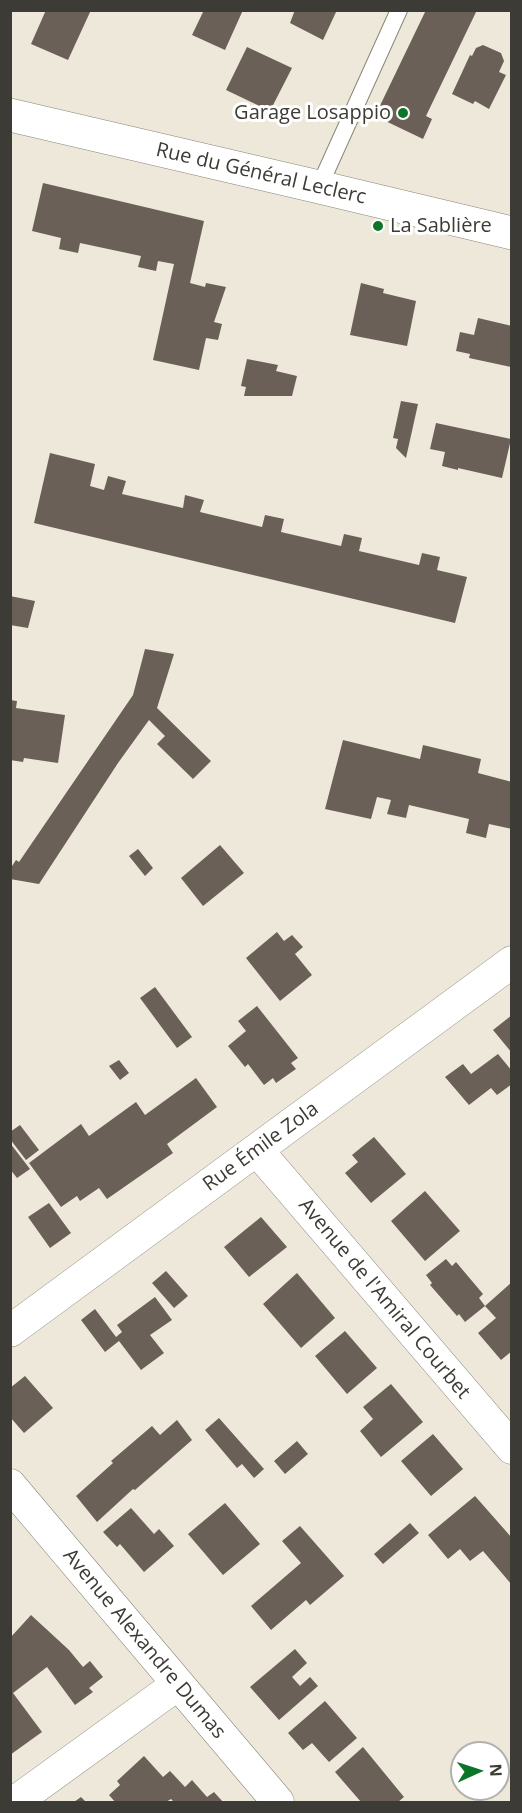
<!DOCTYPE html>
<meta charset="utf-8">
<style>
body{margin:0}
#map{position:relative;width:522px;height:1813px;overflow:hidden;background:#ede8d9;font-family:"Open Sans",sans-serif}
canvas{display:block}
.frame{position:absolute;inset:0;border:12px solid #3d3b35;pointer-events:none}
.north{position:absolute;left:450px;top:1741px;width:60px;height:60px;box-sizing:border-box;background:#fff;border:2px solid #b1b1ae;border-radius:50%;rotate:87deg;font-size:16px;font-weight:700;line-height:24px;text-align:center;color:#3d3b35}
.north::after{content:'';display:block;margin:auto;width:21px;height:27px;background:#0d7527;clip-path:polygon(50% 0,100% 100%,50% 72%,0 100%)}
</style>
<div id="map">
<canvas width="522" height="1813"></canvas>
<div class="frame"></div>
<div class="north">N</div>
</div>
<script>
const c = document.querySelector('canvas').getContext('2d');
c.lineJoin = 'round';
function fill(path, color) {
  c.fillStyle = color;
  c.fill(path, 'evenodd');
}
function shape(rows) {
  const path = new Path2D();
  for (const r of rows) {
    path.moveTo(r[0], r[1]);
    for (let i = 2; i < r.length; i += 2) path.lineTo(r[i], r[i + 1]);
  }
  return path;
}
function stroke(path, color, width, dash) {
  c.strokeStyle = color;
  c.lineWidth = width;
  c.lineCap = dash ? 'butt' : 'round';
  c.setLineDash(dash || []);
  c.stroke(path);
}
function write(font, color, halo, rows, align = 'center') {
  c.font = font + ' "Open Sans",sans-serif';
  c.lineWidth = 6;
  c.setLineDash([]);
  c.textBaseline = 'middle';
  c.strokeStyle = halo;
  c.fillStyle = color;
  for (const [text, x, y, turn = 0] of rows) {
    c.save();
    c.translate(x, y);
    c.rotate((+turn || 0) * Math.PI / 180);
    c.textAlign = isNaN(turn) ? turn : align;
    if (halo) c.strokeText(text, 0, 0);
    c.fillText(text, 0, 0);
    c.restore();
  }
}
fill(shape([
 [46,10,91,10,68,60,31,44],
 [204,10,243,10,225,50,192,35],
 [295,10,337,10,323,40,290,23],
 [426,10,477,10,426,116,432,119,423,139,375,116],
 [483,45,501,53,504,61,499,72,506,75,489,109,475,101,473,104,452,94,470,55,472,56,476,48],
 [247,47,292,68,270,111,226,90],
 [43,183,204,221,190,283,205,287,206,283,226,287,214,322,222,324,218,340,206,338,199,370,153,360,174,264,158,261,156,271,138,267,141,256,80,243,78,253,59,249,61,238,32,231],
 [361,283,384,289,383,293,416,301,407,346,350,335],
 [478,318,512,326,511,367,469,358,470,354,456,351,460,332,474,335],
 [247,359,278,365,276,371,297,376,292,396,244,396,246,387,241,386],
 [401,401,418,404,406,458,396,448,398,439,393,438],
 [436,423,511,439,502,478,458,468,458,470,442,466,445,452,430,449],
 [50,453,95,464,90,486,104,490,108,476,126,481,122,494,183,508,185,495,204,500,200,512,262,527,265,515,284,519,281,532,341,546,344,534,362,538,359,551,419,565,422,553,440,557,437,570,467,577,455,623,34,523],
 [10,596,35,601,28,628,10,625],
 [145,649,174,654,157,708,211,761,193,779,157,744,165,736,149,720,118,763,39,884,10,879,10,869,16,860,19,862,133,695],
 [10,700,17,701,16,708,65,715,58,763,24,758,23,762,10,760],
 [343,740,420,759,423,745,481,759,478,773,512,782,512,829,489,824,486,838,466,833,469,819,409,805,406,818,387,814,391,800,377,797,371,819,325,809],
 [220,845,244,873,203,906,181,878],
 [138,849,153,868,145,876,129,856],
 [277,932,284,941,292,935,303,947,295,954,312,975,280,1001,246,958],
 [155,987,192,1037,177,1048,140,998],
 [257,1006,298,1058,291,1063,296,1069,276,1083,273,1078,264,1085,248,1064,245,1067,228,1046,246,1031,238,1021],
 [512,1015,512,1053,493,1030],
 [498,1054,512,1071,512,1084,497,1095,491,1088,469,1105,445,1077,463,1064,471,1074],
 [119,1060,129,1073,120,1080,109,1066],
 [196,1078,217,1107,167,1144,173,1153,107,1199,99,1188,80,1201,77,1196,61,1207,29,1163,81,1124,89,1136,136,1102,145,1115],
 [20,1125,39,1150,26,1160,10,1139,10,1132],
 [374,1137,406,1174,371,1203,345,1173,358,1162,352,1155],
 [10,1143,30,1169,17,1178,10,1169],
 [425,1191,460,1231,425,1261,391,1221],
 [49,1203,71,1233,50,1248,28,1217],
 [261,1217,287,1247,249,1277,224,1247],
 [446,1259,452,1266,456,1262,483,1294,479,1298,485,1306,465,1322,459,1314,457,1316,430,1285,432,1283,426,1275],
 [166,1271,188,1296,174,1308,152,1283],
 [297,1273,335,1318,301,1348,263,1304],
 [512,1282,512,1351,501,1360,478,1333,496,1318,485,1306],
 [155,1297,172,1320,150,1335,164,1353,141,1370,119,1341,105,1352,81,1320,95,1309,116,1337,122,1332,117,1325],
 [345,1331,377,1368,347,1394,315,1356],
 [25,1376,53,1408,24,1433,10,1417,10,1388],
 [391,1384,423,1422,381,1457,360,1431,373,1419,363,1407],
 [219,1418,264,1469,254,1478,242,1464,237,1468,205,1430],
 [177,1420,192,1440,135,1490,133,1489,97,1522,76,1496,113,1463,111,1461,152,1426,160,1435],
 [433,1434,463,1469,431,1496,401,1461],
 [297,1441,308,1454,285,1474,274,1461],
 [475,1496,512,1538,512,1585,483,1551,470,1561,460,1549,448,1559,428,1535],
 [225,1503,260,1544,223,1575,188,1534],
 [131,1508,154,1534,159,1529,174,1546,144,1572,120,1544,117,1547,103,1532],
 [410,1523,419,1533,383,1564,374,1554],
 [300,1526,344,1576,310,1605,306,1600,271,1630,251,1606,301,1563,282,1541],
 [31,1615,69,1650,83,1667,90,1661,103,1677,89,1688,93,1692,75,1705,47,1667,13,1693,42,1732,10,1755,10,1638],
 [295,1649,307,1663,292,1677,300,1686,310,1677,318,1686,279,1720,250,1687],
 [325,1701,357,1738,329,1762,312,1743,303,1750,288,1733],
 [363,1747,404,1797,398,1802,361,1802,335,1772],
 [144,1756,163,1777,170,1771,185,1787,192,1780,207,1797,214,1792,223,1802,174,1802,171,1799,166,1802,115,1802,109,1795,120,1785,117,1781],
 [81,1797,86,1802,74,1802]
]), '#6b6057');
const service = shape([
 [319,187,399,10]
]);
const minor = shape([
 [257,1150,512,1448],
 [10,1331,512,962],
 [10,1485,278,1802],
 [15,1802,178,1684]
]);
const secondary = shape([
 [10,115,319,187,512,233]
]);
stroke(service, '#8a8578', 18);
stroke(minor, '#8a8578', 33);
stroke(secondary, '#8a8578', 34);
stroke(service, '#fff', 16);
stroke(minor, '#fff', 32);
stroke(secondary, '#fff', 33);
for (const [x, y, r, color] of [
 [403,113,6,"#0d7527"],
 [378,226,6,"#0d7527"]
]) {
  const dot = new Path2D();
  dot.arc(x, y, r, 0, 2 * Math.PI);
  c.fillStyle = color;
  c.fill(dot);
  stroke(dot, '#fff', 2);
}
write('20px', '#3d3b35', '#fff', [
 ["Garage Losappio",391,113],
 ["La Sablière",390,226,"left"]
], 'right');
write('20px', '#3d3b35', '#fff', [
 ["Rue du Général Leclerc",261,174,13],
 ["Rue Émile Zola",261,1147,-36],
 ["Avenue de l'Amiral Courbet",384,1299,50],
 ["Avenue Alexandre Dumas",144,1644,50]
]);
</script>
